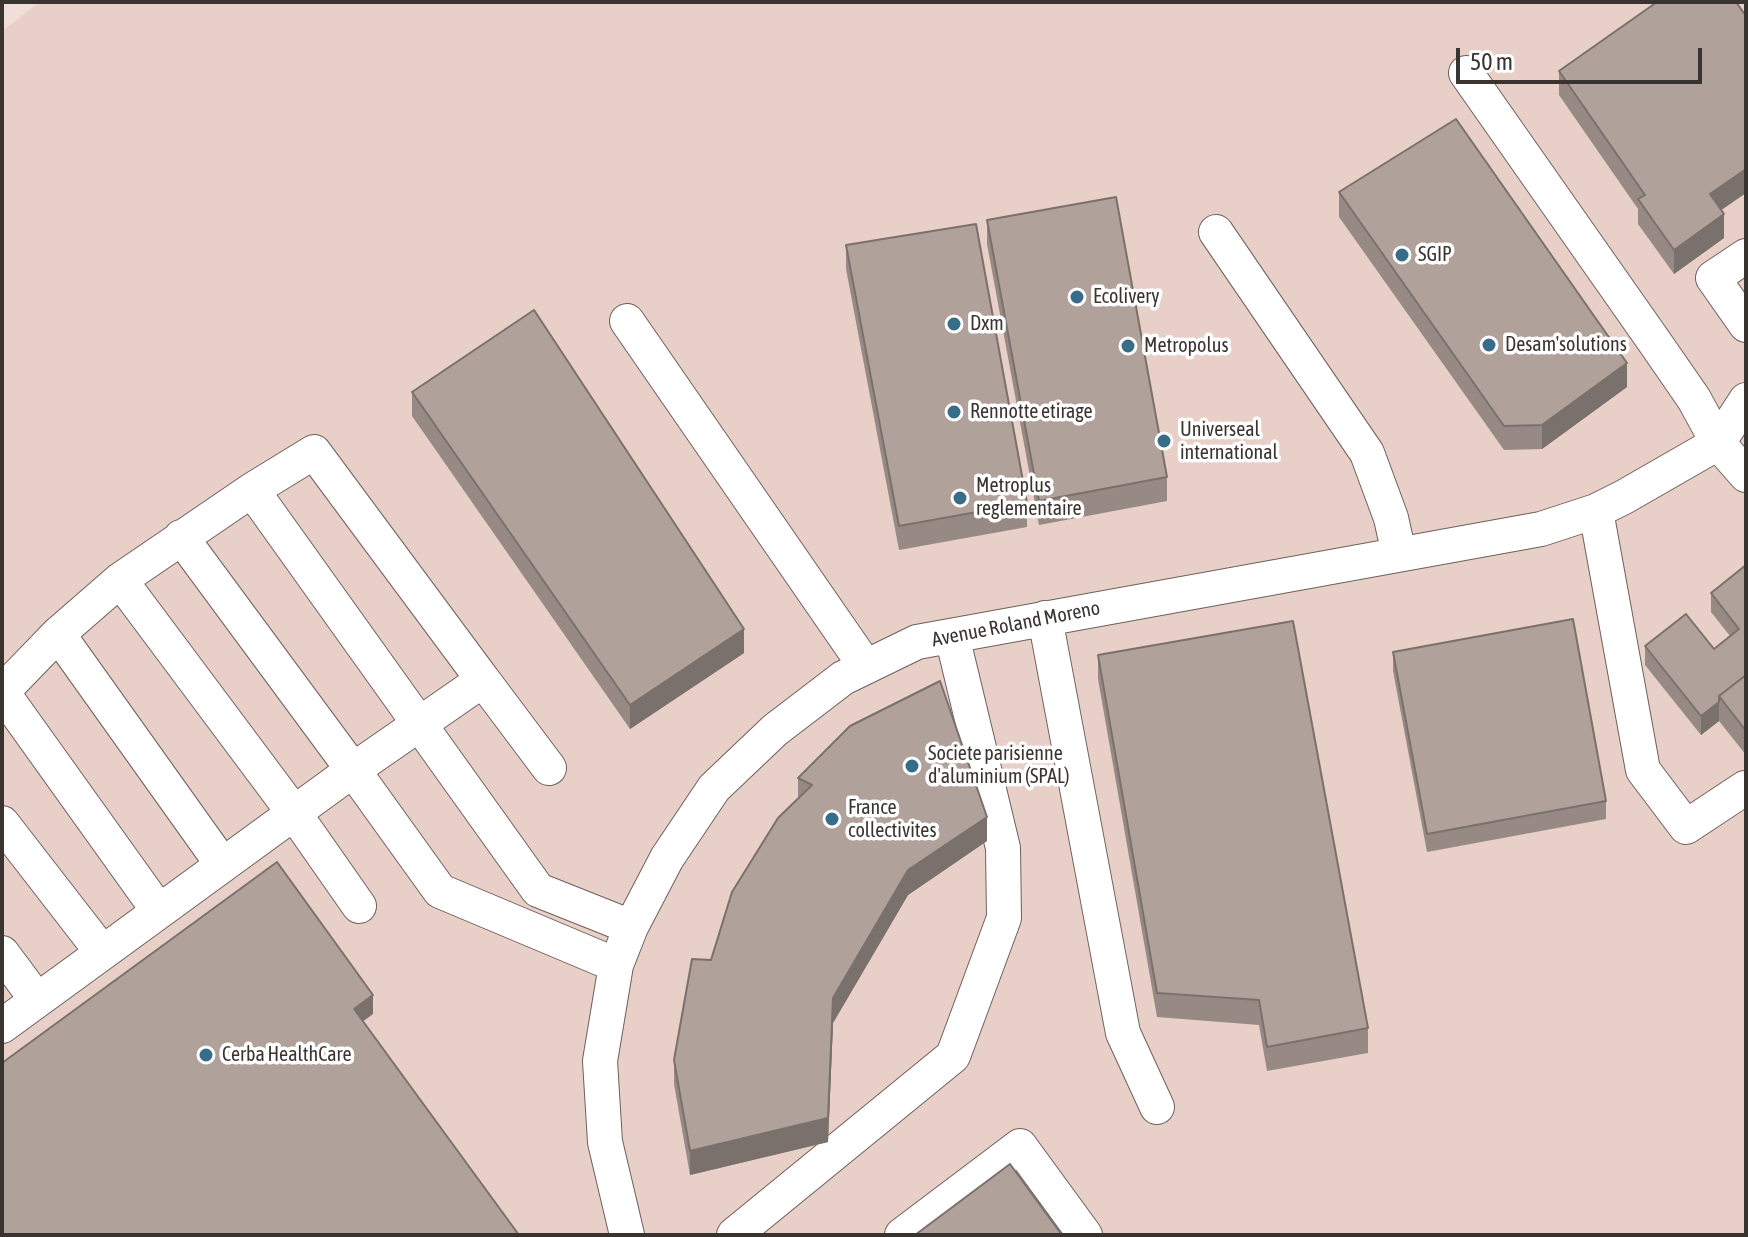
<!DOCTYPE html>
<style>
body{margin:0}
#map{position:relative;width:1748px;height:1237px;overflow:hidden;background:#f0dfd9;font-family:"Asap Condensed",sans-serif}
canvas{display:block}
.frame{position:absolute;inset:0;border:4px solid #3a3431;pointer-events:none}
.scale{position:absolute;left:1456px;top:48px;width:246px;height:36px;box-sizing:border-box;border:4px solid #3a3431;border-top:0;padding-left:10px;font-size:24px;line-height:28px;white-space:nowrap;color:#3a3431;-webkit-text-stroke:6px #fff;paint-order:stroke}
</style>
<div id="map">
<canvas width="1748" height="1237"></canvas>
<div class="frame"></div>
<div class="scale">50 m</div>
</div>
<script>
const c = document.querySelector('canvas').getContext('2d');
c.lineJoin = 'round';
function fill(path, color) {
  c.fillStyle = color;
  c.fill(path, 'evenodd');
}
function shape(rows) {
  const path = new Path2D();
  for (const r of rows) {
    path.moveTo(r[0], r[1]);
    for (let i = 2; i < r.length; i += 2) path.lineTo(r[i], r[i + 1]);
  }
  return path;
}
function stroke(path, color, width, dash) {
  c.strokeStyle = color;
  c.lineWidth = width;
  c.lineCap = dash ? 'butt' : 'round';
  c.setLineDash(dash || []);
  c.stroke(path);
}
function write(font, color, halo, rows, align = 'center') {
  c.font = font + ' "Asap Condensed",sans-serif';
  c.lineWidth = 7;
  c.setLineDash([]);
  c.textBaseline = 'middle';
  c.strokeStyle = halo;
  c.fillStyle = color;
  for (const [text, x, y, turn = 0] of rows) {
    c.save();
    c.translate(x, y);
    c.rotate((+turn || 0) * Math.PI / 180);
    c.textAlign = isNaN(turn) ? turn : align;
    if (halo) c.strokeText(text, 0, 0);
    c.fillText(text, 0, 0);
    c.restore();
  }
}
fill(shape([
 [40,2,1746,2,1746,1235,2,1235,2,31]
]), '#e8d0c8');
const minor = shape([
 [1466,73,1656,344,1694,399,1718,443,1746,475],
 [1216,232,1367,453,1391,518,1399,554],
 [1746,256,1713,278,1746,325],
 [627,321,866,667],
 [1596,511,1643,770,1686,827,1745,788],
 [181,537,353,770,483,680,314,452,252,490],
 [120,580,294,813,359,906],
 [1045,618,1123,1033,1157,1107],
 [58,634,222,864],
 [483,680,549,768],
 [2,692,58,634,120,580,252,490,538,890,631,927],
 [2,692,158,910],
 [2,823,102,952],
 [2,953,37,1000],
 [2,1026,353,770,440,891,616,965],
 [627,1235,605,1142,600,1061,616,965,631,927,667,858,714,788,775,730,843,678,917,642,1541,529,1596,511,1624,497,1718,443,1746,400],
 [734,1235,953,1056,1004,918,1003,848,952,636],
 [902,1235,1020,1146,1085,1235]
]);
stroke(minor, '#6e605b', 36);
stroke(minor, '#fff', 34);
fill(shape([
 [1559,71,1722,210,1724,238,1674,274,1638,224,1638,209,1559,95],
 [1339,192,1627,387,1542,449,1504,450,1339,217],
 [987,220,1167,477,1167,501,1039,525,987,244],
 [846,245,1027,503,1027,527,899,550,846,269],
 [412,392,744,653,630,729,412,416],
 [1746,565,1746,755,1719,721,1701,735,1645,665,1645,646,1714,649,1730,636,1711,612,1711,593],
 [1393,652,1606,801,1606,819,1427,852,1393,671],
 [1098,655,1368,1028,1368,1053,1267,1071,1259,1025,1157,1017,1098,679],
 [798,778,987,841,908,895,833,1023,828,1142,690,1175,674,1084,674,1060,711,960,798,798]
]), '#978a85');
fill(shape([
 [1746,169,1746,193,1710,218,1710,194],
 [1724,214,1724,238,1674,274,1674,250],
 [1627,363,1627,387,1542,449,1542,425],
 [744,629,744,653,630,729,630,705],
 [1719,702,1719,721,1701,735,1701,716],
 [987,817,987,841,908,895,833,1023,828,1142,690,1175,690,1151,833,998,908,870],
 [373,995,373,1014,354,1028,354,1009]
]), '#7b716c');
const building = shape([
 [1657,2,1736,2,1746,16,1746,169,1710,194,1724,214,1674,250,1638,199,1645,195,1559,71,1657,2],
 [1456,119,1627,363,1542,425,1504,426,1339,192,1456,119],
 [1116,197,1167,477,1039,501,987,220,1116,197],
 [976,224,1027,503,899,526,846,245,976,224],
 [534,310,744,629,630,705,412,392,534,310],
 [1746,565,1746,675,1719,696,1719,702,1701,716,1645,646,1686,614,1714,649,1739,629,1711,593,1746,565],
 [1573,619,1606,801,1427,834,1393,652,1573,619],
 [1293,621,1368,1028,1267,1047,1259,1000,1157,993,1098,655,1293,621],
 [1746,675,1746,731,1719,696,1746,675],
 [940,681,987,817,908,870,833,998,828,1118,690,1151,674,1060,692,959,711,960,732,892,778,818,812,785,798,778,850,726,940,681],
 [277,862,373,995,354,1009,519,1235,2,1235,2,1063,277,862],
 [1010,1164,1062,1235,915,1235,1010,1164]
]);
fill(building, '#b0a19b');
stroke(building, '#7b716c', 2);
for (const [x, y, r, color] of [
 [1402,255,8,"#376d88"],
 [1077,297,8,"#376d88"],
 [954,324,8,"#376d88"],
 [1489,345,8,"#376d88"],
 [1128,346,8,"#376d88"],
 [954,412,8,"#376d88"],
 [1164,441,8,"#376d88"],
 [960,498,8,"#376d88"],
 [912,766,8,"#376d88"],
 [832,819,8,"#376d88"],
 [206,1055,8,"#376d88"]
]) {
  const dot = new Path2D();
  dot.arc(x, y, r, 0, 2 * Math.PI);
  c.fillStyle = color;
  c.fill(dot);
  stroke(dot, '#fff', 3);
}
write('20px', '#3a3431', '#fff', [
 ["SGIP",1418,255],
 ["Ecolivery",1093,297],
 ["Dxm",970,324],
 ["Desam'solutions",1505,345],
 ["Metropolus",1144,346],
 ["Rennotte etirage",970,412],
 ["Universeal",1180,430],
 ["international",1180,453],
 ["Metroplus",976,486],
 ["reglementaire",976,509],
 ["Societe parisienne",928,754],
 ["d'aluminium (SPAL)",928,777],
 ["France",848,808],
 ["collectivites",848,831],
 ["Cerba HealthCare",222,1055]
], 'left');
write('20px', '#3a3431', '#fff', [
 ["Avenue Roland Moreno",1016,624,-11]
]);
</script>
